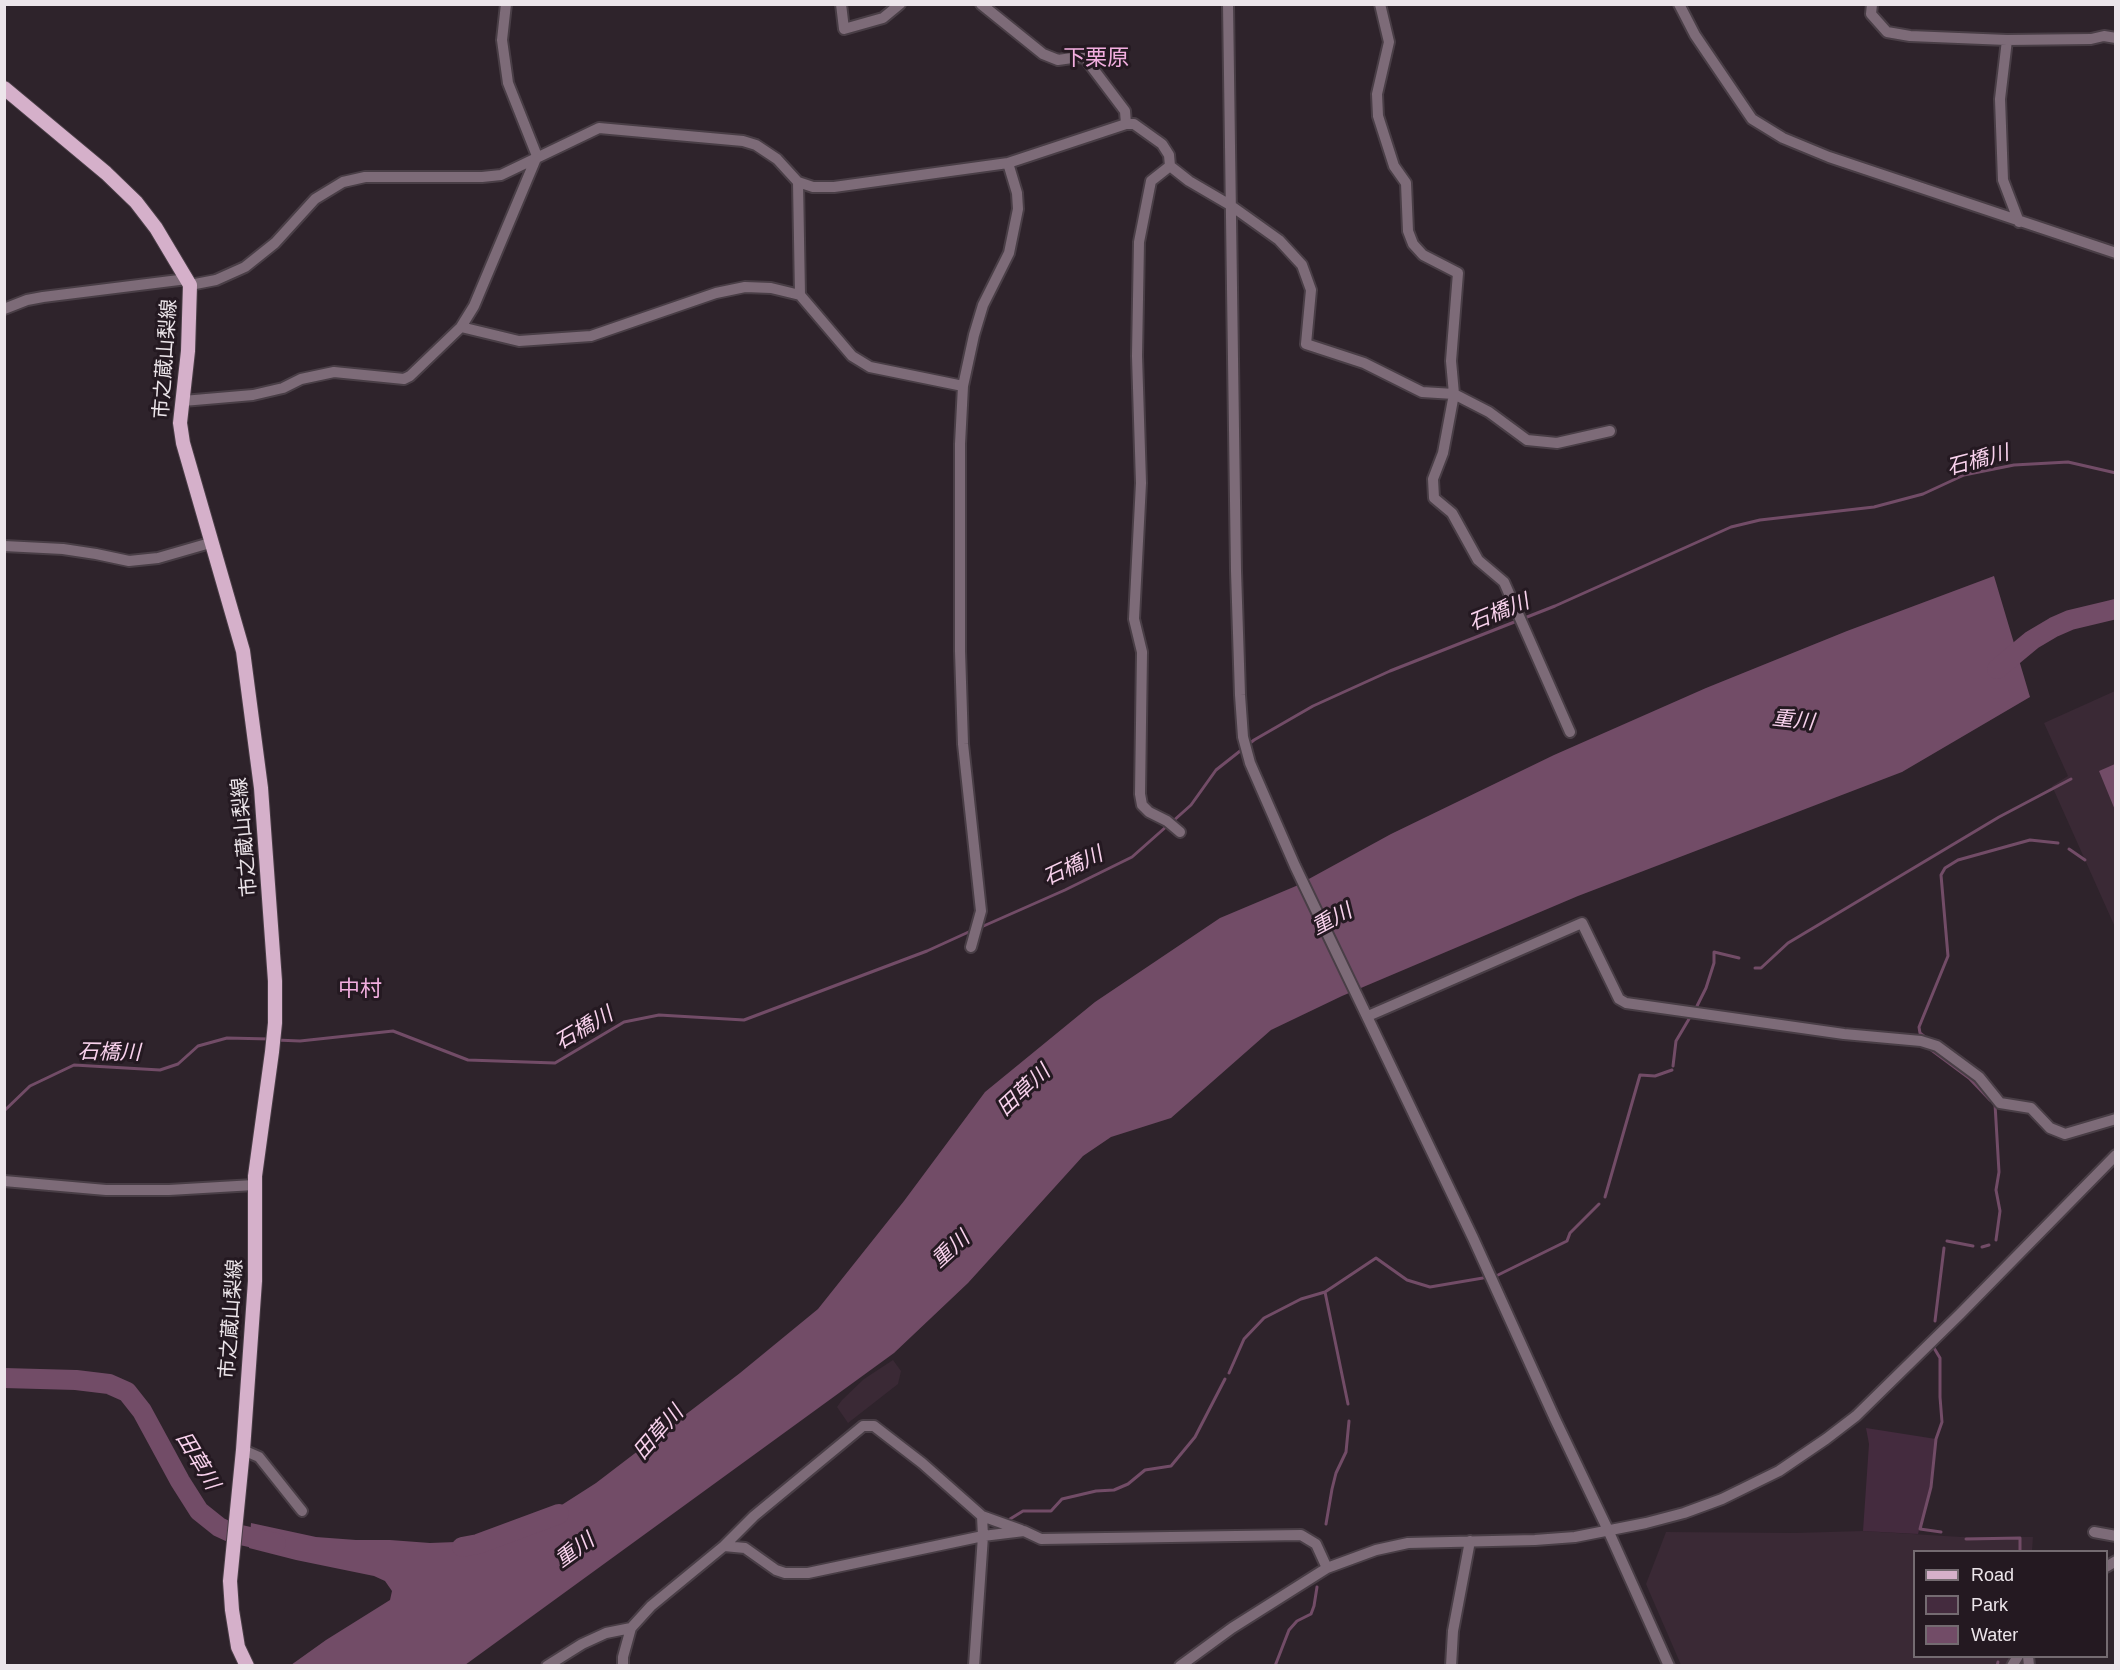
<!DOCTYPE html>
<meta charset="utf-8">
<style>
body{margin:0}
#map{position:relative;width:2120px;height:1670px;overflow:hidden;background:#2e232b;font-family:Helvetica,sans-serif}
canvas{display:block}
.frame{position:absolute;inset:0;border:6px solid #ece5ea;pointer-events:none}
.legend{position:absolute;left:1913px;top:1550px;width:195px;height:108px;box-sizing:border-box;background:#241921;border:2px solid #746b71;margin:0;padding:8px 10px;list-style:none;font-size:18px;color:#ece5ea}
.legend li{display:flex;align-items:center;gap:12px;height:30px}
.legend b{width:30px;border:2px solid #746b71}
</style>
<div id="map">
<canvas width="2120" height="1670"></canvas>
<div class="frame"></div>
<ul class="legend">
<li><b style="height:8px;background:#d5b0ca"></b>Road</li>
<li><b style="height:16px;background:#442b3e"></b>Park</li>
<li><b style="height:16px;background:#724c67"></b>Water</li>
</ul>
</div>
<script>
const c = document.querySelector('canvas').getContext('2d');
c.lineJoin = 'round';
function fill(path, color) {
  c.fillStyle = color;
  c.fill(path, 'evenodd');
}
function shape(rows) {
  const path = new Path2D();
  for (const r of rows) {
    path.moveTo(r[0], r[1]);
    for (let i = 2; i < r.length; i += 2) path.lineTo(r[i], r[i + 1]);
  }
  return path;
}
function stroke(path, color, width, dash) {
  c.strokeStyle = color;
  c.lineWidth = width;
  c.lineCap = dash ? 'butt' : 'round';
  c.setLineDash(dash || []);
  c.stroke(path);
}
function write(font, color, halo, rows, align = 'center') {
  c.font = font + ' Helvetica,"Noto Sans JP",sans-serif';
  c.lineWidth = 6;
  c.setLineDash([]);
  c.textBaseline = 'middle';
  c.strokeStyle = halo;
  c.fillStyle = color;
  for (const [text, x, y, turn = 0] of rows) {
    c.save();
    c.translate(x, y);
    c.rotate((+turn || 0) * Math.PI / 180);
    c.textAlign = isNaN(turn) ? turn : align;
    if (halo) c.strokeText(text, 0, 0);
    c.fillText(text, 0, 0);
    c.restore();
  }
}
fill(shape([
 [2115,691,2115,927,2052,786,2068,776,2044,723],
 [893,1360,901,1371,898,1384,848,1423,837,1407,842,1400,864,1379],
 [1863,1531,1961,1537,2033,1537,2032,1551,1914,1552,1914,1656,2018,1657,2012,1665,1681,1665,1646,1584,1666,1532,1795,1533]
]), '#3a2935');
fill(shape([
 [1866,1428,1936,1439,1931,1487,1918,1534,1863,1531,1869,1444]
]), '#442b3e');
fill(shape([
 [1994,576,2030,697,1902,772,1578,896,1342,996,1271,1030,1171,1118,1111,1137,1083,1156,968,1283,894,1353,465,1665,291,1665,326,1640,390,1600,392,1591,385,1581,374,1576,296,1560,249,1548,251,1523,316,1537,356,1540,390,1540,430,1543,507,1540,596,1483,740,1373,818,1309,904,1201,985,1092,1095,1002,1220,918,1296,886,1391,834,1554,755,1706,688,1847,631],
 [2115,764,2115,810,2099,771]
]), '#724c67');
stroke(shape([
 [1172,822,1191,805,1216,770,1254,740,1313,706,1390,671,1555,606,1731,527,1760,520,1874,507,1923,494,1964,475,2014,465,2068,462,2116,473],
 [2069,849,2085,860],
 [979,928,1065,890,1132,857,1167,826],
 [1755,968,1761,968,1788,943,1999,817,2071,779],
 [1697,1006,1706,988,1714,963,1714,952,1739,958],
 [1925,1037,1920,1033,1919,1027,1948,956,1941,875,1945,868,1958,860,2030,840,2058,843],
 [276,1040,300,1041,393,1031,468,1060,555,1063,624,1022,659,1015,744,1020,927,951,973,930],
 [1930,1049,1969,1078,1990,1100],
 [1673,1066,1676,1041,1689,1019],
 [1995,1104,1999,1172,1996,1190,2000,1211,1996,1240],
 [4,1111,30,1086,74,1065,160,1070,178,1064,198,1046,227,1038,270,1039],
 [1605,1197,1640,1075,1655,1076,1672,1070],
 [1947,1241,1973,1246],
 [1982,1247,1989,1245],
 [1498,1275,1567,1241,1570,1233,1599,1204],
 [1935,1321,1944,1248],
 [1934,1348,1940,1358,1940,1397,1942,1422,1936,1439,1931,1487,1920,1529,1941,1532],
 [1229,1373,1244,1339,1264,1318,1301,1299,1325,1292],
 [1348,1404,1325,1292,1376,1258,1407,1280,1430,1287,1483,1278],
 [1010,1519,1023,1511,1051,1511,1062,1499,1096,1491,1114,1490,1128,1484,1145,1470,1171,1466,1195,1437,1225,1379],
 [1326,1524,1332,1489,1336,1473,1346,1452,1349,1421],
 [1966,1539,2020,1538,2020,1552],
 [1275,1666,1289,1630,1297,1621,1311,1614,1314,1606,1317,1587],
 [1997,1666,1998,1662]
]), '#724c67', 3);
stroke(shape([
 [1997,669,2032,640,2054,627,2070,620,2116,609],
 [4,1378,76,1380,109,1384,127,1392,142,1411,180,1481,199,1511,219,1527,232,1533,276,1543],
 [462,1547,478,1544,559,1514]
]), '#724c67', 20);
const minor = shape([
 [841,4,844,29,883,18,900,4],
 [981,4,1043,54,1058,60,1079,57,1085,58,1125,111,1126,124],
 [1228,4,1236,571,1240,695,1243,737,1250,763,1295,866,1473,1238,1555,1419,1608,1530,1669,1666],
 [1380,4,1389,42,1377,94,1378,116,1394,166,1406,183,1408,231,1413,244,1423,255,1458,273,1451,361,1454,394,1443,453,1433,479,1434,498,1452,513,1478,560,1504,582,1570,732],
 [1679,4,1695,35,1752,119,1783,138,1829,157,2116,253],
 [1872,4,1871,14,1887,32,1910,36,2007,40,2091,39,2104,36,2116,38],
 [2007,40,2000,99,2003,180,2019,222],
 [1170,166,1151,181,1139,242,1137,356,1141,483,1134,619,1142,652,1140,794,1142,805,1149,812,1167,821,1180,832],
 [798,182,800,295],
 [190,285,216,280,245,267,275,243,315,199,343,182,365,177,482,177,501,175,599,128,743,141,756,145,777,159,798,182,813,187,834,187,1008,163,1126,124,1134,124,1162,144,1169,155,1170,166,1189,181,1230,205,1279,240,1302,265,1311,290,1306,344,1364,363,1422,392,1454,394,1489,412,1527,440,1557,443,1610,431],
 [4,309,27,300,43,297,187,279],
 [461,327,519,341,591,336,716,293,745,287,771,288,800,295,852,356,870,367,963,386],
 [183,401,253,395,283,388,301,379,334,372,404,379,410,376,461,327,474,306,537,156,508,83,502,40,506,4],
 [4,546,63,549,96,554,129,561,158,558,210,543],
 [971,947,981,911,963,744,960,651,960,444,963,386,974,335,983,305,1009,253,1018,209,1017,193,1008,163],
 [1368,1016,1582,923,1619,999,1626,1003,1844,1034,1921,1041,1937,1046,1979,1077,2000,1103,2031,1108,2050,1128,2065,1134,2116,1119],
 [4,1181,106,1190,169,1190,254,1185],
 [243,1450,259,1457,302,1511],
 [2094,1532,2116,1536],
 [724,1546,754,1516,863,1426,874,1426,922,1463,982,1516,1021,1530],
 [2106,1567,2116,1561],
 [2028,1656,2029,1666],
 [547,1666,582,1644,606,1633,631,1628],
 [623,1666,623,1657,631,1628,651,1606,724,1546,745,1548,776,1570,785,1573,808,1573,983,1536,1024,1531,1041,1539,1301,1535,1316,1544,1327,1568,1376,1550,1408,1543,1535,1540,1575,1537,1646,1523,1684,1513,1722,1499,1779,1471,1826,1439,1856,1416,1960,1314,2116,1155],
 [974,1666,983,1536,982,1516],
 [1180,1666,1232,1628,1327,1568],
 [1451,1666,1453,1631,1470,1541],
 [2012,1666,2018,1656]
]);
const major = shape([
 [4,88,106,173,136,202,156,228,190,285,188,351,180,423,183,443,243,651,261,788,275,981,275,1023,272,1052,255,1176,255,1281,243,1450,230,1581,232,1610,238,1647,247,1666]
]);
stroke(minor, '#493e46', 14);
stroke(major, '#493e46', 16);
stroke(minor, '#7d6b78', 10);
stroke(major, '#d5b0ca', 14);
write('20px', '#ece5ea', '#241921', [
 ["市之蔵山梨線",166,359,-86],
 ["市之蔵山梨線",245,837,-95],
 ["市之蔵山梨線",232,1319,-86]
]);
write('italic 21px', '#f9d2ed', '#241921', [
 ["石橋川",1978,461,-15],
 ["石橋川",1499,613,-22],
 ["重川",1793,721,6],
 ["石橋川",1073,867,-25],
 ["重川",1332,920,-28],
 ["石橋川",584,1029,-30],
 ["石橋川",109,1053,1],
 ["田草川",1024,1091,-43],
 ["重川",951,1250,-42],
 ["田草川",659,1433,-49],
 ["田草川",197,1461,59],
 ["重川",575,1551,-36]
]);
write('22px', '#f2aedf', '#241921', [
 ["下栗原",1096,59],
 ["中村",360,990]
]);
</script>
